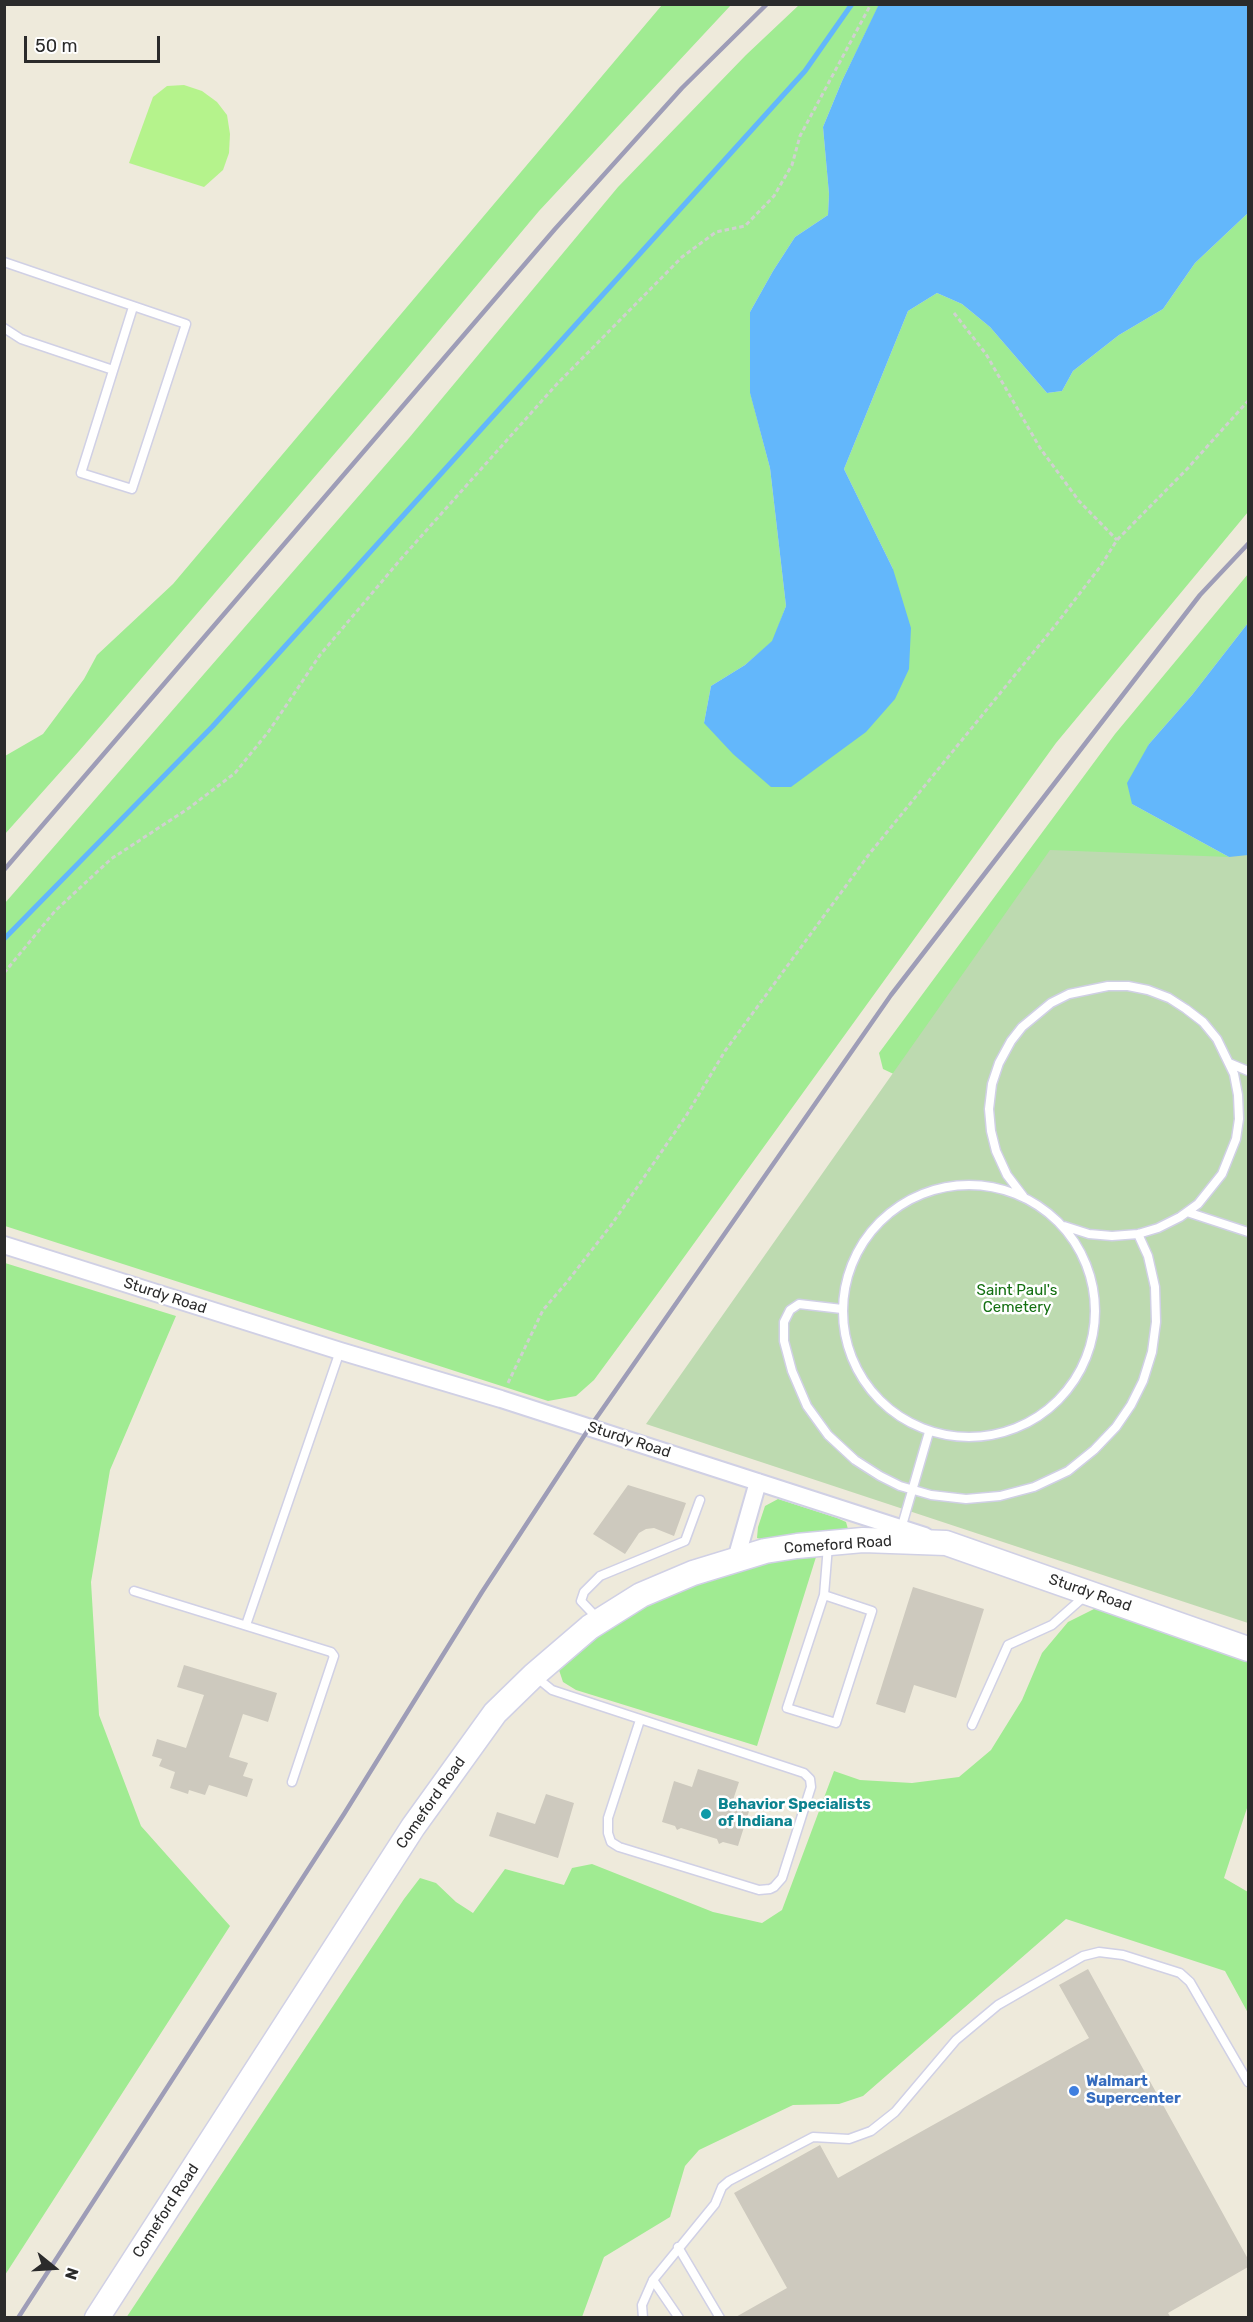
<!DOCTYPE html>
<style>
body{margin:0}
#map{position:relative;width:1253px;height:2322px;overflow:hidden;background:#eeeadb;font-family:Rubik,sans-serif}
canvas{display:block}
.frame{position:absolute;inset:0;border:6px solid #2b2b2b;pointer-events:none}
.north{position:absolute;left:24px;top:2238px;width:60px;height:60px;-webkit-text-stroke:4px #fff;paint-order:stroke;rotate:108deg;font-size:16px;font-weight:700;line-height:24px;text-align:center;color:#2b2b2b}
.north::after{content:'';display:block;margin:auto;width:21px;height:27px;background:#2b2b2b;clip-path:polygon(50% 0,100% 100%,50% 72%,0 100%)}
.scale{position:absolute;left:24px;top:36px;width:136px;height:27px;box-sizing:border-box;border:3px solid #2b2b2b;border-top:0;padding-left:8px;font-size:18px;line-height:21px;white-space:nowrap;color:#2b2b2b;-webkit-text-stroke:4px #fff;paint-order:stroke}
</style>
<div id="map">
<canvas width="1253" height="2322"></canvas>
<div class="frame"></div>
<div class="north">N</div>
<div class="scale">50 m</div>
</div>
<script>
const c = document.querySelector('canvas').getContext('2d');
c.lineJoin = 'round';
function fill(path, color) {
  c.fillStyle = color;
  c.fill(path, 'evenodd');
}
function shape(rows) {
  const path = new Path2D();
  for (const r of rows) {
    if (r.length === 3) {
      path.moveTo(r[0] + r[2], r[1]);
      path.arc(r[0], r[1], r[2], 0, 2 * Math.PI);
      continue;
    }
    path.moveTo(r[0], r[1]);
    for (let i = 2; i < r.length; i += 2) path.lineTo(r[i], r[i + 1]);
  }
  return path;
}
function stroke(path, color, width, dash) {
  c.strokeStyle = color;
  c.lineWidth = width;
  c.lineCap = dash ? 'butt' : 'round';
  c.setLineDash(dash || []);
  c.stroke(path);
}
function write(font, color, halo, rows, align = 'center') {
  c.font = font + ' Rubik,sans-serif';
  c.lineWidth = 5;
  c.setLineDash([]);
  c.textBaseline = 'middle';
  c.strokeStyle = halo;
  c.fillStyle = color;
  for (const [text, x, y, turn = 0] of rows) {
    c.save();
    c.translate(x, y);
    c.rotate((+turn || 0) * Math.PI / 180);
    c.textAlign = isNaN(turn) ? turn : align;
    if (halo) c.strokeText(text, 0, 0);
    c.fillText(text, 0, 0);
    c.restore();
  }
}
fill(shape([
 [662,5,731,5,539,211,385,395,79,751,5,834,5,756,43,734,84,679,97,655,173,584],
 [799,5,879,5,842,81,823,127,829,194,828,215,795,237,773,271,750,312,750,392,770,468,786,606,773,641,745,665,711,686,704,723,893,569,844,469,908,311,937,293,962,304,990,327,1047,393,1062,391,1073,371,1119,335,1163,309,1195,263,1248,213,1248,512,1056,743,661,1289,594,1380,576,1396,548,1401,5,1226,5,903,409,438,618,187,746,55],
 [1248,574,1248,623,1192,695,1149,744,1132,804,1229,857,1248,855,919,1086,883,1069,879,1053,1115,734],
 [5,1263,176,1316,110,1470,91,1582,99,1715,141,1826,230,1926,5,2275],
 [778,1499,837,1518,846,1522,848,1529,765,1540,757,1538,758,1527,765,1506],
 [803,1553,816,1557,757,1746,576,1690,563,1682,558,1667,619,1618,707,1575],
 [1096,1608,1248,1658,1248,1805,1224,1878,1248,1892,1248,2013,1225,1971,1066,1919,863,2096,839,2104,793,2105,699,2150,685,2166,670,2217,604,2257,582,2317,126,2318,404,1899,420,1878,436,1883,456,1902,473,1913,505,1869,564,1885,572,1868,592,1864,713,1912,762,1923,782,1910,834,1771,860,1780,912,1783,959,1777,991,1750,1022,1700,1042,1653,1068,1622]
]), '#a0eb92');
fill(shape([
 [1248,844,1248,1623,646,1424,1050,850,1229,857]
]), '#bddab0');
fill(shape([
 [184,85,202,91,217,102,227,115,230,134,229,153,223,170,204,187,129,163,153,97,167,86]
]), '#b5f38c');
fill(shape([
 [879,4,1248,5,1248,213,1195,263,1163,309,1119,335,1073,371,1062,391,1047,393,990,327,962,304,937,293,908,311,844,469,893,569,911,628,909,669,895,699,866,732,791,787,771,787,733,754,704,723,711,686,745,665,772,641,786,606,770,468,750,393,750,312,773,271,795,237,828,215,829,194,823,127,842,81],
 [1248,623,1248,855,1229,857,1132,804,1127,783,1149,744,1192,695]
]), '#63b7fb');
stroke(shape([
 [4,939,212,727,805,71,852,4]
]), '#63b7fb', 5);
fill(shape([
 [628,1485,686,1503,674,1536,654,1528,646,1529,639,1533,625,1554,593,1534],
 [913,1587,984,1609,956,1698,914,1685,905,1713,876,1704],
 [184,1665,277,1693,268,1722,243,1714,229,1757,248,1763,243,1776,253,1779,247,1797,209,1785,205,1795,189,1790,188,1794,170,1788,175,1772,159,1766,162,1759,152,1756,157,1739,186,1748,204,1695,177,1687],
 [698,1769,739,1782,733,1800,751,1805,738,1846,723,1842,719,1844,717,1839,681,1828,677,1830,675,1826,662,1822,674,1781,692,1787],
 [546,1794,574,1803,558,1858,489,1836,497,1812,535,1824],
 [1088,1969,1248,2259,1248,2267,1168,2313,1171,2318,734,2318,787,2288,734,2193,820,2145,838,2178,1089,2038,1059,1985]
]), '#cdc9be');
const lane = shape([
 [4,262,186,324,132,489,81,473,133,307],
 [4,328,21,339,113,370],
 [1229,1063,1248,1071],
 [969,1311,126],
 [1023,1196,1007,1175,996,1151,991,1131,989,1109,992,1084,999,1063,1011,1041,1022,1027,1051,1003,1069,994,1108,986,1128,986,1148,990,1169,998,1186,1009,1203,1022,1217,1039,1234,1074,1238,1095,1239,1119,1236,1139,1222,1174,1198,1204,1180,1217,1158,1228,1138,1234,1112,1236,1089,1234,1064,1226],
 [1187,1212,1248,1232],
 [842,1309,799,1304,790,1310,784,1322,784,1341,792,1371,807,1406,828,1435,855,1460,880,1476,900,1486,931,1495,966,1499,1000,1496,1034,1487,1068,1471,1094,1450,1116,1427,1131,1405,1143,1381,1152,1352,1156,1322,1155,1287,1148,1256,1138,1234],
 [901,1529,929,1432],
 [134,1591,331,1652,334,1656,292,1782],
 [824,1595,872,1611,836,1723,787,1708,824,1595,828,1546],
 [599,1620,581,1601,584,1592,600,1576,685,1541,700,1500],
 [246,1625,340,1351],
 [536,1677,552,1690,804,1773,810,1779,811,1787,782,1878,774,1887,770,1889,759,1890,619,1847,611,1842,608,1833,608,1818,640,1720],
 [972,1725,1008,1645,1052,1625,1086,1595],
 [678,2247,720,2318],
 [653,2280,679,2318],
 [643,2318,642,2305,653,2280,715,2204,722,2187,729,2181,813,2137,849,2139,871,2131,895,2112,956,2040,998,2005,1083,1956,1099,1952,1123,1955,1180,1973,1190,1982,1248,2082]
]);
const street = shape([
 [4,1245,340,1351,501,1399,925,1536],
 [736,1559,758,1482]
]);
const secondary = shape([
 [97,2318,413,1827,495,1713,534,1675,590,1627,641,1595,693,1573,765,1551,797,1546,863,1540,946,1543,1248,1649]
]);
stroke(lane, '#d0d0e5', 11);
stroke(street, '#d0d0e5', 20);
stroke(secondary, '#d0d0e5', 27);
stroke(shape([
 [954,313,986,354,1040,448,1079,501,1117,540],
 [4,973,55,911,111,859,189,808,235,773,269,731,320,655,400,560,556,385,682,257,716,232,745,226,774,196,792,165,800,136,871,4],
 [508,1383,543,1310,567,1282,612,1224,686,1116,725,1051,870,853,1054,627,1100,567,1117,540,1187,469,1248,401]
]), '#d0d0d0', 3, [4.5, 3]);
stroke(lane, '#fff', 8);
stroke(street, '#fff', 16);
stroke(secondary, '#fff', 24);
stroke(shape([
 [4,870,555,229,682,88,767,4],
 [18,2318,344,1814,482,1592,590,1427,891,995,1200,595,1248,544]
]), '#9e9db7', 4.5);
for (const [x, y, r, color] of [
 [706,1814,6,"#0f9aa8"],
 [1074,2091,6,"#3f7fe0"]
]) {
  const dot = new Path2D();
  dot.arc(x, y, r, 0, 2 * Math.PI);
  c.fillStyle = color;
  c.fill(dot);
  stroke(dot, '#fff', 2);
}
write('15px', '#147012', '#fff', [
 ["Saint Paul's",1017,1291],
 ["Cemetery",1017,1308]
]);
write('15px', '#2b2b2b', '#fff', [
 ["Sturdy Road",165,1296,18],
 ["Sturdy Road",629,1440,18],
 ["Comeford Road",838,1545,-4],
 ["Sturdy Road",1090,1593,19],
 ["Comeford Road",431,1803,-55],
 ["Comeford Road",166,2211,-57]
]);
write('bold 15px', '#0d838f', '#fff', [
 ["Behavior Specialists",718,1805],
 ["of Indiana",718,1822]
], 'left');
write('bold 15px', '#366cbe', '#fff', [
 ["Walmart",1086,2082],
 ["Supercenter",1086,2099]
], 'left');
</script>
